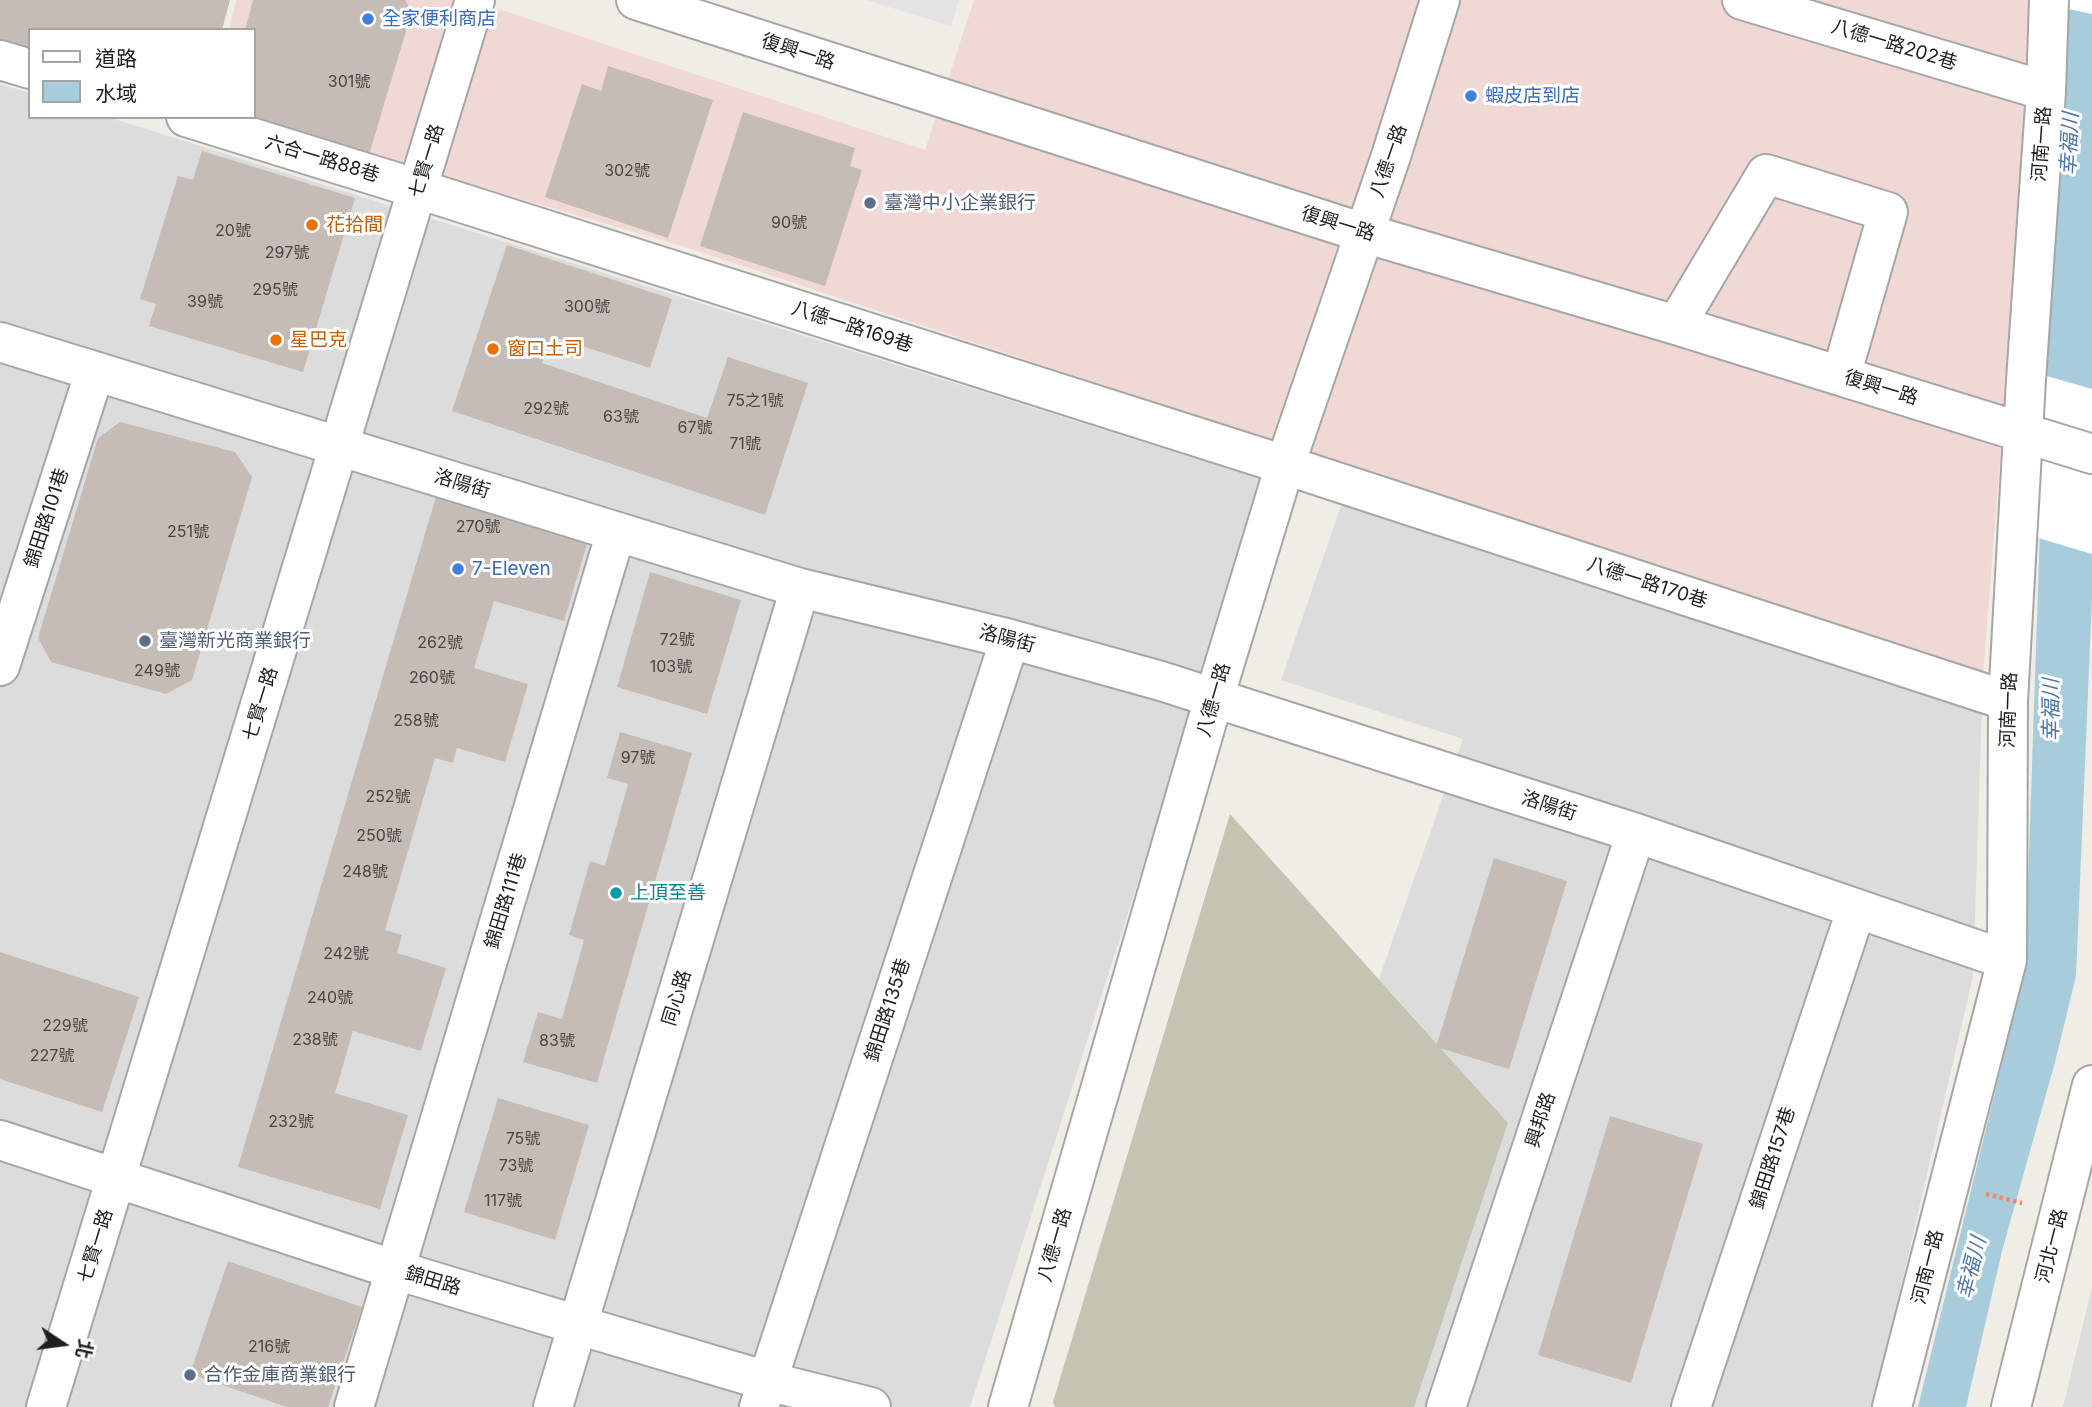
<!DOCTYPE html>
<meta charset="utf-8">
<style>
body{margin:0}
#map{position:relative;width:2092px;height:1407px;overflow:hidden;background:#f0ede6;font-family:Inter,"Noto Sans TC",sans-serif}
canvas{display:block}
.legend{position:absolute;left:28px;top:28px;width:228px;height:91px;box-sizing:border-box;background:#fff;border:2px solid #a5a5a5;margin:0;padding:9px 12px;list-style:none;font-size:21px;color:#1f1f1f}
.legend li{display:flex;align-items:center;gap:14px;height:35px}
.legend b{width:35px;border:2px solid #a5a5a5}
.north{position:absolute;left:28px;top:1309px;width:70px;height:70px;-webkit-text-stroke:5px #fff;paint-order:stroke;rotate:103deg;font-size:19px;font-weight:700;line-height:28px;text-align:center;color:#1f1f1f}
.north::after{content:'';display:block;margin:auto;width:24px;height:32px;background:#1f1f1f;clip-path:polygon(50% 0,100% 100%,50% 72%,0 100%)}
</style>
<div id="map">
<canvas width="2092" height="1407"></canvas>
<ul class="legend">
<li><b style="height:9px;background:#fff"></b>道路</li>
<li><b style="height:19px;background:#a7cddd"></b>水域</li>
</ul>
<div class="north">北</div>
</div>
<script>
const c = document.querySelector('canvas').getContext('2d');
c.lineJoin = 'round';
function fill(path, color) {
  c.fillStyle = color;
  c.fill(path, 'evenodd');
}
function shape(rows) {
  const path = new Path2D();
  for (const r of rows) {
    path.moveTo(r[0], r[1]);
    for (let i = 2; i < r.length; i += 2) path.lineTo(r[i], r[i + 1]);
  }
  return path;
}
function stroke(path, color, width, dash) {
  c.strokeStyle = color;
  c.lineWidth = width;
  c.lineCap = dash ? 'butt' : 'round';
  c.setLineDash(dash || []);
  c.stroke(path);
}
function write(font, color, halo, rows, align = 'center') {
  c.font = font + ' Inter,"Noto Sans TC",sans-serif';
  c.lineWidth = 6;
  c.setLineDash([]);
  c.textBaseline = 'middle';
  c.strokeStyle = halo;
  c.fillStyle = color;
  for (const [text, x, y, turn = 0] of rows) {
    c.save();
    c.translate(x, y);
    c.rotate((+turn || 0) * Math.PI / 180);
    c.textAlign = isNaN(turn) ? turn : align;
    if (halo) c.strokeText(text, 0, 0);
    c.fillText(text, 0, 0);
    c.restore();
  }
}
fill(shape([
 [0,84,30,93,30,117,108,117,1266,481,970,1407,0,1407],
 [1354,468,1983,676,1973,976,1873,1407,1414,1407,1508,1123,1379,979,1463,739,1281,680],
 [2092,1287,2092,1407,2063,1407]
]), '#dddcdc');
fill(shape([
 [236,0,471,0,925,150,974,0,2033,0,2032,55,1983,676,685,247,242,117,254,117,254,30,229,30]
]), '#f0d8d5');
fill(shape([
 [1230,814,1508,1123,1414,1407,1055,1407,1053,1402]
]), '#c3c4b1');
fill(shape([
 [866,0,959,0,951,26]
]), '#e3e3e3');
fill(shape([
 [2058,0,2092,0,2092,598,2076,976,2055,1062,2002,1251,1966,1407,1918,1407,1996,1088,2022,970,2027,913]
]), '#a7cddd');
fill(shape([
 [2054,0,2092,0,2092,14,2054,6],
 [2036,373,2092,389,2092,554,2025,534]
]), '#fff');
fill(shape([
 [0,0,230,0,222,30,30,30,30,56,0,47],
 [253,0,405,0,412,11,368,158,241,117,254,117,254,30,245,30],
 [608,66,713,100,668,238,545,197,582,84,601,91],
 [743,112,855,148,850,166,862,170,825,286,700,246],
 [202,151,355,198,303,372,149,326,156,304,140,299,178,176,193,180],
 [507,245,672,299,650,368,551,336,542,363,707,418,728,357,808,383,765,515,452,411],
 [120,422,235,452,252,477,192,680,166,694,51,662,38,638,98,438],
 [440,483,591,531,564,621,494,601,474,668,528,684,505,762,457,748,453,763,435,758,385,930,402,935,397,953,446,968,421,1051,353,1031,335,1093,408,1115,380,1209,238,1167],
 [650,572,741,600,707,714,617,687],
 [620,732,692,753,597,1083,523,1062,538,1012,562,1019,584,940,569,935,590,861,605,866,628,784,607,778],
 [1494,858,1567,881,1509,1069,1436,1047],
 [0,952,139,997,102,1112,0,1079],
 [498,1098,589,1125,555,1240,464,1212],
 [1610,1116,1703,1144,1631,1383,1538,1355],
 [228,1261,362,1307,328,1407,287,1407,190,1374]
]), '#c5bcb5');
const minor = shape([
 [636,0,1364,233,1676,325,2092,454],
 [1742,0,2046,91],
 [0,60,30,69],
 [186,117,418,189,1285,465,2008,701],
 [1676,325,1766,174,1888,212,1841,376],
 [0,342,800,588,1010,639,1161,681,1636,833,2007,960],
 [0,666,95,371],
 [0,1140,396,1270,578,1325,767,1381,871,1407],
 [46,1407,475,0],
 [354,1407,616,532],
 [553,1407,800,588],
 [759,1407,1010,639],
 [1008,1407,1206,725,1285,465,1391,156,1440,0],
 [1446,1407,1636,833],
 [1691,1407,1856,910],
 [1892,1407,2007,960,2008,701,2026,380,2046,91,2049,0],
 [2011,1407,2092,1085]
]);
stroke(minor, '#a6a6a6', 42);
stroke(shape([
 [1986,1194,2022,1203]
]), '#f8846e', 4.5, [3.5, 3.5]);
stroke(minor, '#fff', 38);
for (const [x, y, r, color] of [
 [368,19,7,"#3f7fe0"],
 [1471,96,7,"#3f7fe0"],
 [870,203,7,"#5c6f8a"],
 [312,225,7,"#e8710a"],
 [276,340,7,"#e8710a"],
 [493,349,7,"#e8710a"],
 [458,569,7,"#3f7fe0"],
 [145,641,7,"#5c6f8a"],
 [616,893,7,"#0f9aa8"],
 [190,1375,7,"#5c6f8a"]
]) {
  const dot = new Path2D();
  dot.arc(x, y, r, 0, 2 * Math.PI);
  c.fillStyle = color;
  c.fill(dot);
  stroke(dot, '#fff', 2.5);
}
write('16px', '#484644', null, [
 ["301號",349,82],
 ["302號",627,171],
 ["90號",789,223],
 ["20號",233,231],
 ["297號",287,253],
 ["295號",275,290],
 ["39號",205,302],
 ["300號",587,307],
 ["75之1號",755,401],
 ["292號",546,409],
 ["63號",621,417],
 ["67號",695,428],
 ["71號",745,444],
 ["270號",478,527],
 ["251號",188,532],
 ["72號",677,640],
 ["262號",440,643],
 ["103號",671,667],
 ["249號",157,671],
 ["260號",432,678],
 ["258號",416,721],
 ["97號",638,758],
 ["252號",388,797],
 ["250號",379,836],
 ["248號",365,872],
 ["242號",346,954],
 ["240號",330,998],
 ["229號",65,1026],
 ["238號",315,1040],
 ["83號",557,1041],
 ["227號",52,1056],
 ["232號",291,1122],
 ["75號",523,1139],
 ["73號",516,1166],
 ["117號",503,1201],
 ["216號",269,1347]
]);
write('19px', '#366cbe', '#fff', [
 ["全家便利商店",382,19],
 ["蝦皮店到店",1485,96],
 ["7-Eleven",472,569]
], 'left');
write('19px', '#1f1f1f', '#fff', [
 ["八德一路202巷",1894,45,17],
 ["復興一路",798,52,18],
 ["河南一路",2042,144,-86],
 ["六合一路88巷",322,159,17],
 ["七賢一路",427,161,-73],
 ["八德一路",1389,161,-71],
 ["復興一路",1338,224,17],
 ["八德一路169巷",852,327,18],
 ["復興一路",1881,388,17],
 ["洛陽街",462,484,17],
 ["錦田路101巷",47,518,-72],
 ["八德一路170巷",1647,583,18],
 ["洛陽街",1007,639,15],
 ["八德一路",1214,700,-74],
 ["七賢一路",261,704,-73],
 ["河南一路",2009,710,-88],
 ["洛陽街",1549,806,18],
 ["錦田路111巷",506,901,-73],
 ["同心路",677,998,-73],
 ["錦田路135巷",888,1010,-72],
 ["興邦路",1541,1120,-72],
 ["錦田路157巷",1773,1158,-72],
 ["八德一路",1055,1245,-74],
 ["七賢一路",96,1246,-73],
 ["河北一路",2052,1246,-76],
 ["河南一路",1928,1267,-76],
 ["錦田路",433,1281,17]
]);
write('19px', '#4e5e75', '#fff', [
 ["臺灣中小企業銀行",884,203],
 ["臺灣新光商業銀行",159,641],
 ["合作金庫商業銀行",204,1375]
], 'left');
write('19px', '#c56008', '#fff', [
 ["花拾間",326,225],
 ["星巴克",290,340],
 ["窗口土司",507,349]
], 'left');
write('19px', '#0d838f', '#fff', [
 ["上頂至善",630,893]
], 'left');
write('italic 21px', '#4c78ae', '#fff', [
 ["幸福川",2070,144,-87],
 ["幸福川",2052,710,-90],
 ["幸福川",1972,1268,-76]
]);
</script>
